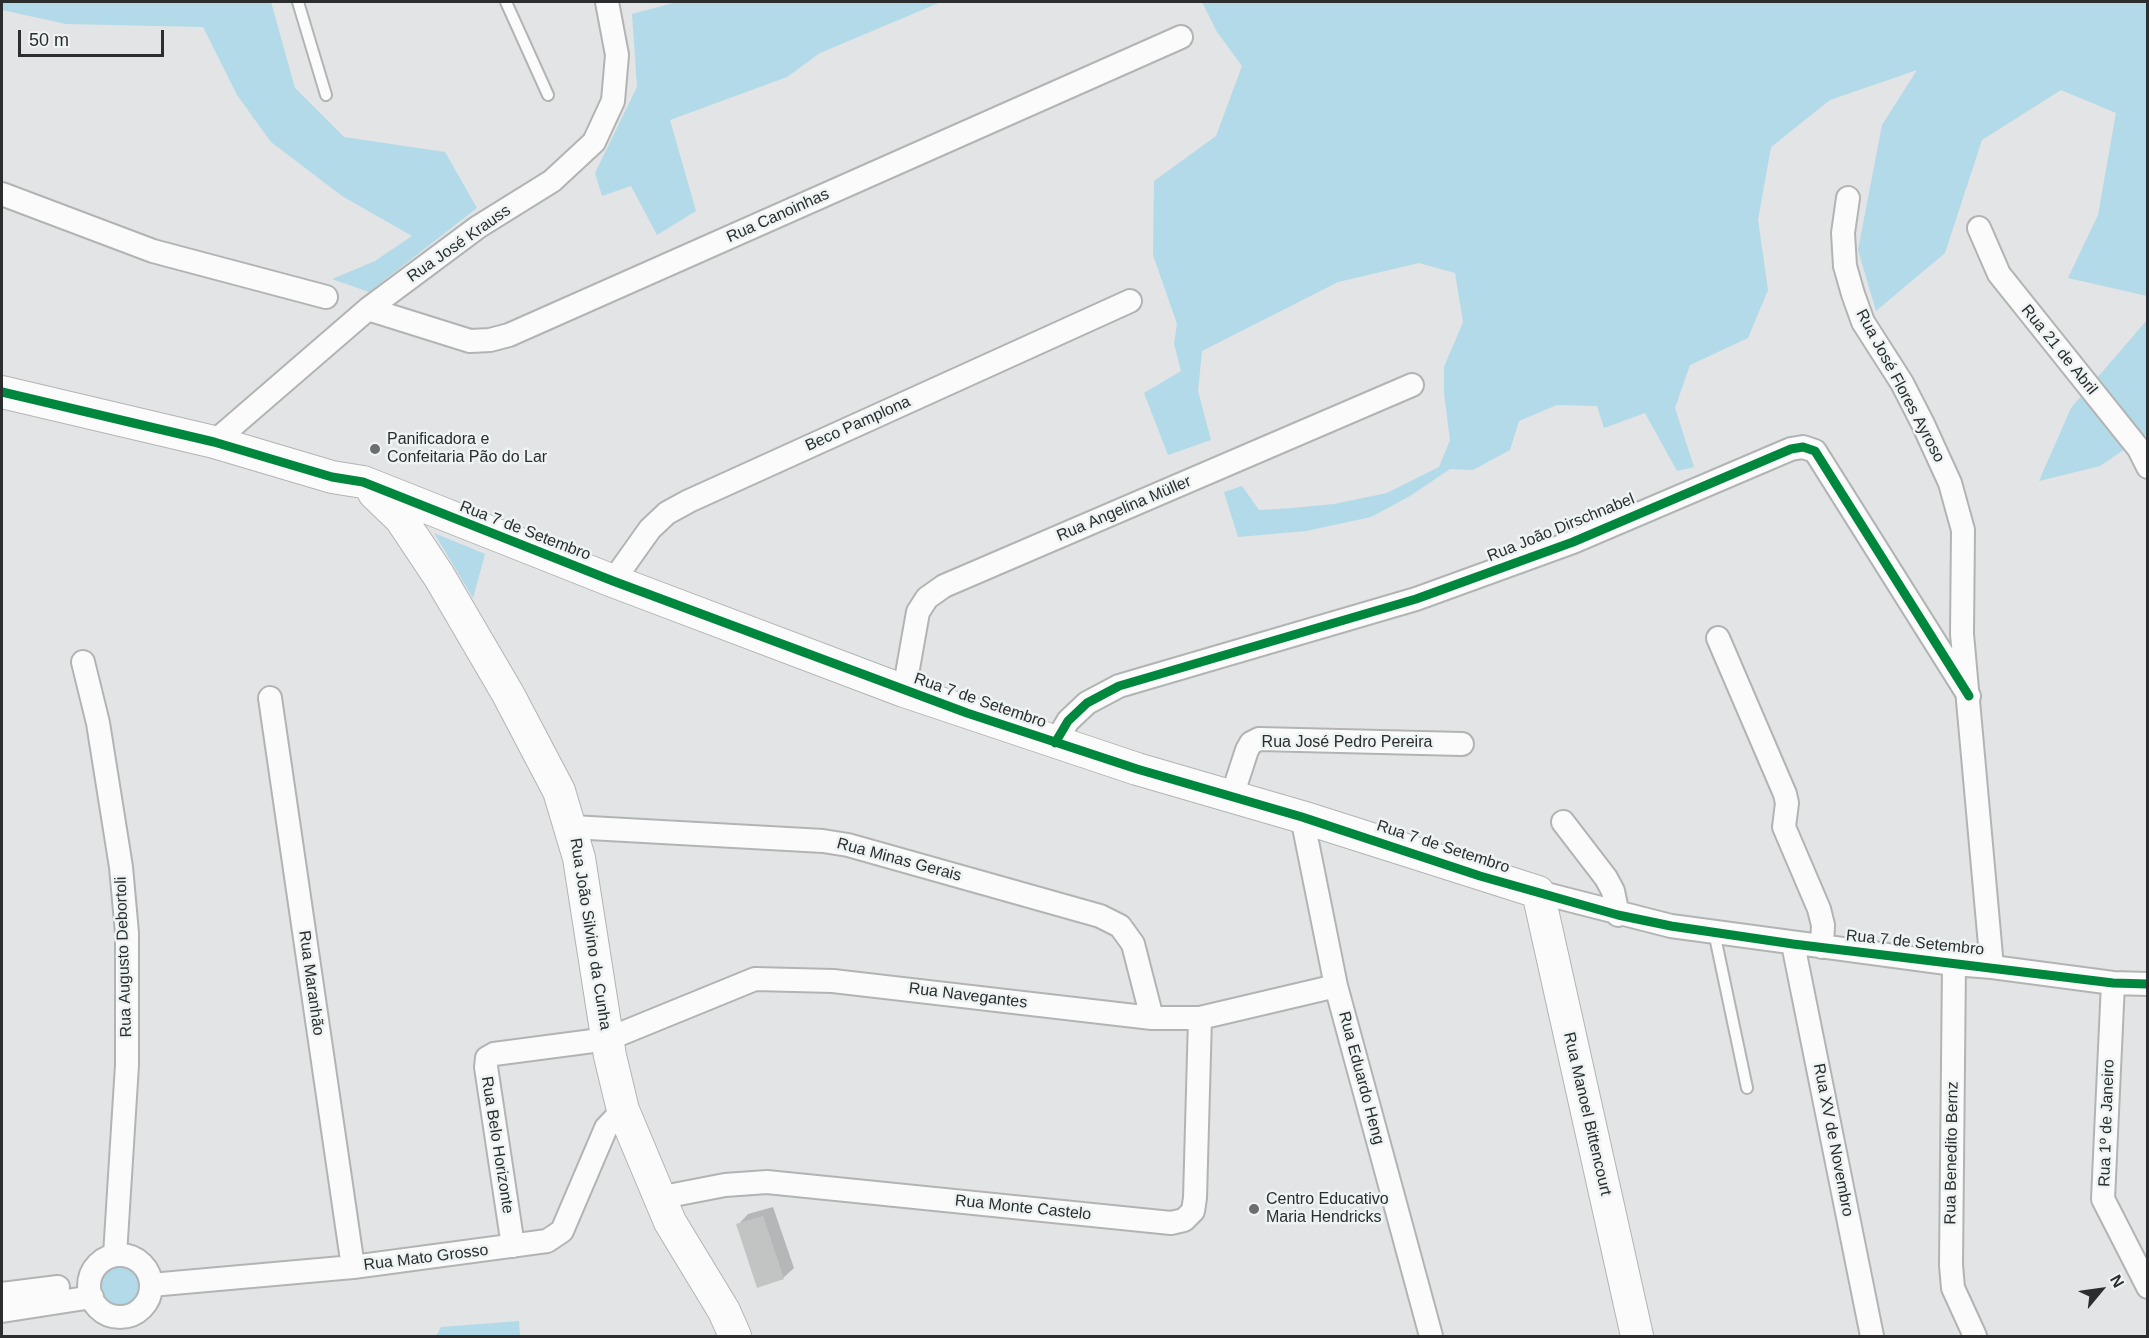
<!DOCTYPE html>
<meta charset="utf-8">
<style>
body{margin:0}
#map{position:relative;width:2149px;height:1338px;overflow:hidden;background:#e2e4e6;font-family:Helvetica,sans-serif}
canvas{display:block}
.frame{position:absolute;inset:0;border:3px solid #2b2d2e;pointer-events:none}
.north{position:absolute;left:2071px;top:1260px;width:60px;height:60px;-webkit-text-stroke:4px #eef3f4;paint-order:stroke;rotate:61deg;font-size:16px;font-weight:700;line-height:24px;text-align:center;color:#2b2d2e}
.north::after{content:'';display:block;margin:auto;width:21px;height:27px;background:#2b2d2e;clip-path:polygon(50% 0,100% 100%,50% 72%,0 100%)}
.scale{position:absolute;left:18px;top:30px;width:146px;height:27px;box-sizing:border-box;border:3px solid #2b2d2e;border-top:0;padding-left:8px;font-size:18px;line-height:21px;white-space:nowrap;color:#2b2d2e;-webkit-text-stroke:4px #eef3f4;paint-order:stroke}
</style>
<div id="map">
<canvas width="2149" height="1338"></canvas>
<div class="frame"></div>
<div class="north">N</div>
<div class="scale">50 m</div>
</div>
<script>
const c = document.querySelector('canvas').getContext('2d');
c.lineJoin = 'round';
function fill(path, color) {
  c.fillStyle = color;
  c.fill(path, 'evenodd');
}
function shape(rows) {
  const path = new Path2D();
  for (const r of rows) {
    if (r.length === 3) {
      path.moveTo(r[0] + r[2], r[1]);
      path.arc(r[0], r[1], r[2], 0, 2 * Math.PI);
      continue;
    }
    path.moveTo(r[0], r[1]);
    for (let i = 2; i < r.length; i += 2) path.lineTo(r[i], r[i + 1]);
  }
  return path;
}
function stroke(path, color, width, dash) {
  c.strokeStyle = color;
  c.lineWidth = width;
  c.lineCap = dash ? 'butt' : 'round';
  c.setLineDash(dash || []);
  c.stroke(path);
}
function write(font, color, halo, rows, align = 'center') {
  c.font = font + ' Helvetica,sans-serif';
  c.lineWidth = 5;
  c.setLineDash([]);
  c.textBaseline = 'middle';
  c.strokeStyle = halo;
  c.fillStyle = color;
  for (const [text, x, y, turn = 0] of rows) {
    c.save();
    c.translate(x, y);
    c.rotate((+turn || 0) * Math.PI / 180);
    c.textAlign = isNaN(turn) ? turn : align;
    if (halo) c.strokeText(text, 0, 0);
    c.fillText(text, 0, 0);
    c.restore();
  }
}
fill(shape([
 [2,2,271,2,295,88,344,137,445,152,477,208,369,292,332,279,375,261,412,236,342,196,271,142,237,95,203,27,66,24,2,10],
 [677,2,941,2,820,53,787,77,670,120,696,211,657,235,631,186,602,196,595,173,637,87,632,14],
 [1202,2,2147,2,2147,296,2068,278,2098,215,2116,113,2061,90,1982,140,1945,253,1876,311,1858,250,1882,125,1917,70,1830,100,1771,147,1758,220,1768,290,1748,338,1690,365,1675,408,1694,467,1677,471,1645,413,1604,428,1597,406,1557,405,1519,421,1510,450,1473,470,1450,469,1410,496,1371,517,1306,531,1238,537,1224,492,1242,486,1259,510,1293,508,1334,504,1387,493,1439,467,1450,440,1444,393,1444,367,1463,322,1455,273,1419,263,1338,282,1202,351,1198,391,1211,440,1168,455,1144,393,1181,371,1174,344,1177,324,1153,255,1154,181,1216,136,1242,66,1217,32],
 [2147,320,2147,434,2100,466,2039,481,2071,408],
 [434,533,485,554,473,598],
 [121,1284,22],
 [519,1321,520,1336,436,1336,441,1327]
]), '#b2dae8');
fill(shape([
 [773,1207,794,1268,783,1278,738,1225,748,1214]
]), '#0003');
fill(shape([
 [763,1216,784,1279,757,1288,736,1224]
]), '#c2c4c4');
const lane = shape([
 [298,2,326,95],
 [506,2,548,95],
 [1714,932,1747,1088]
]);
const street = shape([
 [2,194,153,251,326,297],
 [1848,198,1843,233,1845,266,1853,294,1863,322,1902,383,1923,424,1950,483,1963,530,1962,634,1992,967],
 [1979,228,1999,274,2139,449,2148,467],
 [368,309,470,341,490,340,509,335,1181,37],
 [214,442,368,309,478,227,552,181,594,142,613,101,617,55,607,2],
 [613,581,650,529,667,513,689,501,1130,301],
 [1718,638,1785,794,1787,803,1784,827,1819,909,1823,925,1822,947],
 [83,662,98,723,121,867,127,933,127,1065,115,1255],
 [904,691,918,612,927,598,944,586,1412,385],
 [270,698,353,1267],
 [1055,743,1068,721,1087,703,1119,686,1416,599,1573,542,1791,449,1803,447,1815,451,1969,696],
 [1232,796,1247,750,1251,743,1259,739,1462,744],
 [1302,817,1336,986,1431,1336],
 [1563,822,1606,878,1613,891,1618,915],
 [572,827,823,841,848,845,1100,916,1120,926,1133,944,1152,1018],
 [1538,892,1671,926,1954,964,1992,967,2113,983,2148,984],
 [1793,944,1872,1336],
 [1954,964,1951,1265,1953,1288,1975,1336],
 [2113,983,2103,1199,2148,1287],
 [658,1198,725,1185,767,1182,1171,1223,1184,1220,1193,1211,1195,1198,1200,1018],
 [513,1246,486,1067,487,1058,494,1054,608,1039,755,979,833,981,1152,1018,1200,1018,1336,986],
 [120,1286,31],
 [151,1285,353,1267,547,1241,562,1231,606,1128,623,1110],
 [2,1294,58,1287],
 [2,1311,92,1297]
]);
const secondary = shape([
 [2,392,214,442,332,477,363,482,613,581,904,691,1137,769,1302,817,1538,892,1637,1336],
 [374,493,401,519,439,576,508,694,559,791,579,858,610,1056,623,1110,670,1222,724,1311,735,1336]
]);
stroke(lane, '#b2b4b4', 14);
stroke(street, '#b2b4b4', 26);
stroke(secondary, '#b2b4b4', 34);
stroke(lane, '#fbfbfb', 10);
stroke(street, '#fbfbfb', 22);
stroke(secondary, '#fbfbfb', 32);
stroke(shape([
 [2,392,214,442,332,477,363,482,613,581,967,713,1137,769,1302,817,1480,876,1618,915,1671,926,1793,944,2113,983,2148,984],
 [1055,743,1068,721,1087,703,1119,686,1416,599,1573,542,1791,449,1803,447,1815,451,1969,696]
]), '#00873e', 9);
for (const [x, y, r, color] of [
 [375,449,6,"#6b6d6e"],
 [1254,1209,6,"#6b6d6e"]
]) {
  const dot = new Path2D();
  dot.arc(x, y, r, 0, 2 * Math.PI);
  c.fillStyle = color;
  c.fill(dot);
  stroke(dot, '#eef3f4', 2);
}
write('16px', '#2b2d2e', '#eef3f4', [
 ["Rua Canoinhas",778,216,-24],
 ["Rua José Krauss",459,244,-35],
 ["Rua 21 de Abril",2059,350,51],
 ["Rua José Flores Ayroso",1900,386,62],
 ["Beco Pamplona",858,424,-24],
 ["Rua Angelina Müller",1124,509,-23],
 ["Rua João Dirschnabel",1561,528,-22],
 ["Rua 7 de Setembro",525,531,21],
 ["Rua 7 de Setembro",980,701,19],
 ["Rua José Pedro Pereira",1347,743],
 ["Rua 7 de Setembro",1443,847,18],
 ["Rua Minas Gerais",899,860,15],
 ["Rua João Silvino da Cunha",590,934,81],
 ["Rua 7 de Setembro",1915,943,6],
 ["Rua Augusto Debortoli",124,957,-92],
 ["Rua Maranhão",311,983,82],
 ["Rua Navegantes",968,996,7],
 ["Rua Eduardo Heng",1361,1078,75],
 ["Rua Manoel Bittencourt",1587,1114,77],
 ["Rua 1º de Janeiro",2107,1123,-88],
 ["Rua XV de Novembro",1833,1140,79],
 ["Rua Belo Horizonte",497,1145,81],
 ["Rua Benedito Bernz",1952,1153,-89],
 ["Rua Monte Castelo",1023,1208,6],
 ["Rua Mato Grosso",426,1258,-7]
]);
write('16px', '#2b2d2e', '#eef3f4', [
 ["Panificadora e",387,440],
 ["Confeitaria Pão do Lar",387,458],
 ["Centro Educativo",1266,1200],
 ["Maria Hendricks",1266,1218]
], 'left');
</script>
